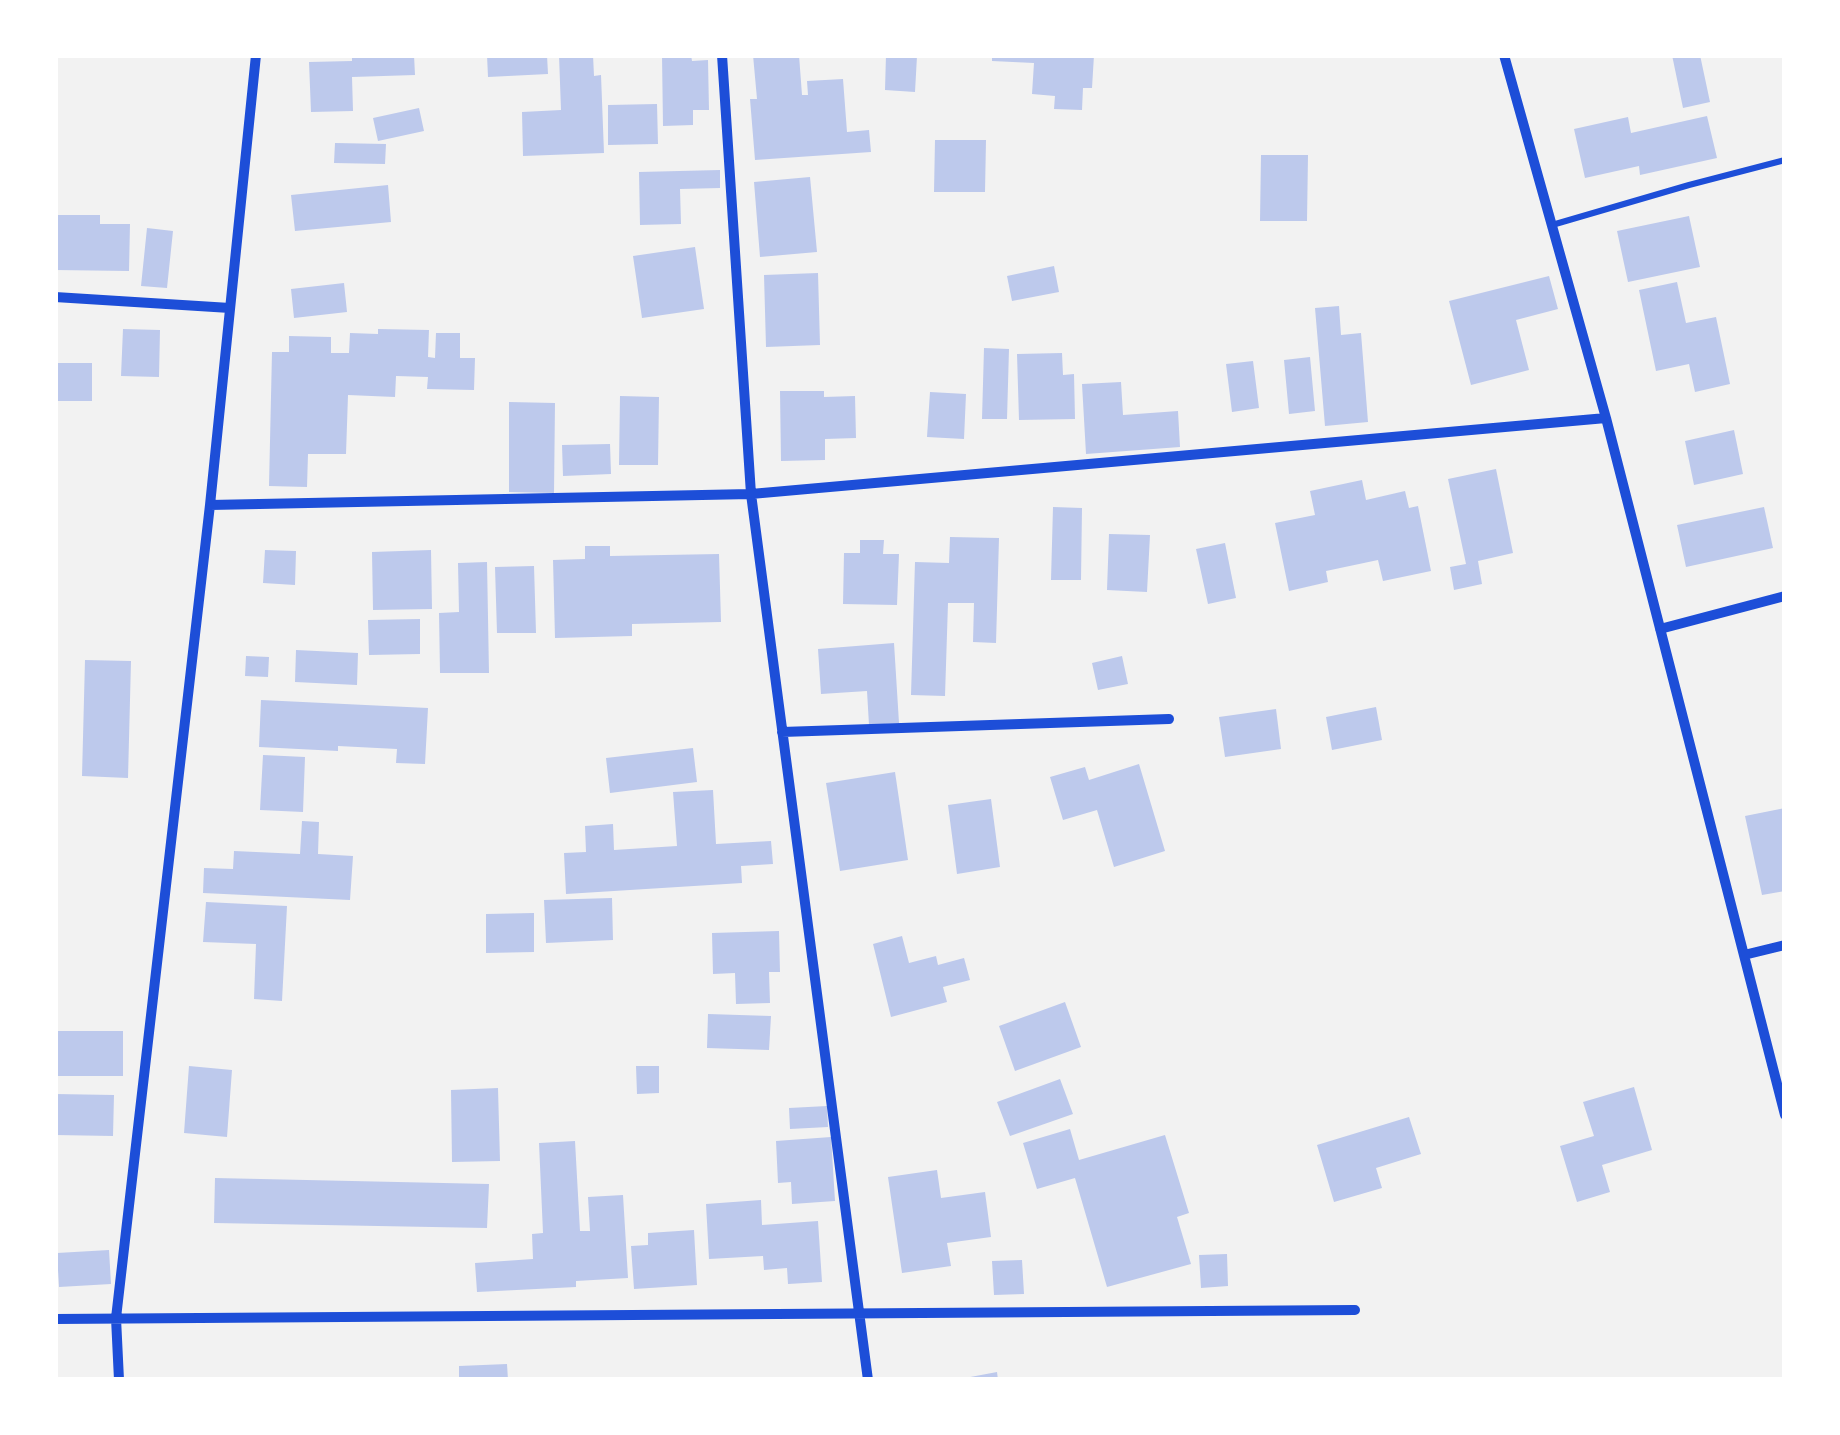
<!DOCTYPE html>
<style>
body{margin:0}
#map{position:relative;width:1840px;height:1435px;overflow:hidden;background:#f2f2f2;font-family:"PT Sans Narrow",sans-serif}
canvas{display:block}
.frame{position:absolute;inset:0;border:58px solid #fff;pointer-events:none}
</style>
<div id="map">
<canvas width="1840" height="1435"></canvas>
<div class="frame"></div>
</div>
<script>
const c = document.querySelector('canvas').getContext('2d');
c.lineJoin = 'round';
function fill(path, color) {
  c.fillStyle = color;
  c.fill(path, 'evenodd');
}
function shape(rows) {
  const path = new Path2D();
  for (const r of rows) {
    path.moveTo(r[0], r[1]);
    for (let i = 2; i < r.length; i += 2) path.lineTo(r[i], r[i + 1]);
  }
  return path;
}
function stroke(path, color, width, dash) {
  c.strokeStyle = color;
  c.lineWidth = width;
  c.lineCap = dash ? 'butt' : 'round';
  c.setLineDash(dash || []);
  c.stroke(path);
}
fill(shape([
 [352,55,414,55,415,75,352,77,353,111,311,112,309,62,352,61],
 [487,55,547,55,548,74,488,77],
 [559,55,593,55,594,76,601,75,604,153,523,156,522,112,561,110],
 [662,55,691,55,692,61,708,60,709,110,693,110,693,125,663,126],
 [753,55,799,55,802,95,808,95,807,81,843,79,847,132,869,130,871,152,755,160,750,99,757,99],
 [886,55,917,56,915,92,885,90],
 [992,55,1094,55,1092,88,1083,88,1082,110,1054,109,1055,96,1032,94,1034,63,992,61],
 [1672,55,1700,55,1710,102,1683,108],
 [657,104,658,144,608,145,608,105],
 [419,108,424,131,378,141,373,118],
 [1707,116,1717,158,1640,175,1639,166,1585,178,1574,129,1628,117,1631,133],
 [935,140,986,140,985,192,934,192],
 [335,143,386,144,385,164,334,163],
 [1261,155,1308,155,1307,221,1260,221],
 [720,170,720,188,680,189,681,224,640,225,639,172],
 [810,177,817,252,760,257,754,182],
 [388,185,391,222,295,231,291,195],
 [55,215,100,215,100,224,130,224,129,271,55,270],
 [1689,216,1700,267,1628,282,1617,231],
 [147,228,173,231,167,288,141,286],
 [695,247,704,309,642,318,633,256],
 [1054,266,1059,292,1012,301,1007,276],
 [818,273,820,345,766,347,764,275],
 [1549,276,1558,309,1516,320,1529,370,1471,385,1449,301],
 [1677,282,1686,323,1716,317,1730,384,1695,392,1689,364,1656,371,1639,290],
 [344,283,347,312,294,318,291,289],
 [1339,306,1341,335,1361,333,1368,422,1325,426,1315,308],
 [123,329,160,330,159,377,121,376],
 [378,329,429,330,428,357,435,358,436,333,460,333,460,358,475,358,474,390,427,389,428,377,396,376,395,397,348,395,346,454,308,454,307,487,269,486,272,352,289,352,289,336,331,337,331,353,349,353,350,333,378,334],
 [984,348,1009,349,1007,419,982,419],
 [1062,353,1063,375,1074,374,1075,419,1019,420,1017,354],
 [1310,357,1315,411,1289,414,1284,360],
 [1253,361,1259,408,1232,412,1226,364],
 [55,363,92,363,92,401,55,401],
 [1121,382,1123,415,1178,411,1180,447,1086,454,1082,384],
 [780,391,824,391,824,397,855,396,856,438,825,439,825,460,781,461],
 [930,392,966,394,964,439,927,437],
 [620,396,659,397,658,465,619,465],
 [509,402,555,403,554,493,509,492],
 [1734,430,1743,474,1694,485,1685,441],
 [610,444,611,474,563,476,562,445],
 [1496,469,1513,553,1478,561,1482,584,1454,590,1450,567,1466,564,1448,479],
 [1362,480,1366,500,1405,491,1409,508,1418,506,1431,571,1383,581,1378,560,1326,571,1328,582,1289,591,1275,523,1315,515,1310,491],
 [1053,507,1082,508,1081,580,1051,580],
 [1764,507,1773,548,1686,567,1677,525],
 [1109,534,1150,535,1147,592,1107,590],
 [950,537,999,538,996,643,973,642,974,603,948,603,945,696,911,695,915,562,949,563],
 [860,540,884,540,883,554,899,554,897,605,843,604,844,553,860,553],
 [1225,543,1236,598,1208,604,1196,549],
 [585,546,610,546,610,556,719,554,721,622,632,624,632,636,555,638,553,560,585,559],
 [265,550,296,551,295,585,263,583],
 [431,550,432,609,373,610,372,552],
 [487,562,489,673,440,673,439,613,459,612,458,563],
 [534,566,536,633,497,633,495,567],
 [420,619,420,654,369,655,368,620],
 [894,643,899,723,869,725,867,691,821,694,818,649],
 [296,650,358,653,357,685,295,682],
 [246,656,269,657,268,677,245,676],
 [1122,656,1128,684,1098,690,1092,663],
 [85,660,131,661,128,778,82,776],
 [261,700,428,708,425,764,396,763,397,749,338,746,338,751,259,747],
 [1376,707,1382,740,1332,750,1326,717],
 [1276,709,1281,749,1225,757,1219,717],
 [693,748,697,782,610,793,606,758],
 [263,755,305,757,303,812,260,810],
 [1139,764,1165,851,1114,867,1097,810,1063,820,1050,777,1085,767,1089,780],
 [895,772,908,860,840,871,826,783],
 [713,790,716,844,771,841,773,864,741,866,742,883,566,894,564,853,586,852,585,826,613,824,614,850,677,846,673,792],
 [991,799,1000,867,957,874,948,805],
 [1785,808,1785,891,1762,895,1745,816],
 [302,821,319,822,318,854,353,856,350,900,203,893,204,868,233,869,234,851,300,854],
 [612,898,613,940,546,943,544,900],
 [206,902,287,906,282,1001,254,999,256,944,203,942],
 [534,913,534,952,486,953,486,914],
 [779,931,780,972,769,972,770,1003,736,1004,735,973,713,974,712,933],
 [902,936,909,963,936,956,938,965,964,958,970,980,943,987,947,1002,891,1017,873,944],
 [1065,1002,1081,1047,1015,1071,999,1026],
 [708,1014,771,1016,769,1050,707,1048],
 [55,1031,123,1031,123,1076,55,1076],
 [189,1066,232,1070,227,1137,184,1133],
 [636,1066,659,1066,659,1093,637,1094],
 [1060,1079,1073,1114,1010,1136,997,1102],
 [1634,1087,1652,1150,1602,1165,1610,1192,1577,1202,1560,1146,1594,1136,1583,1102],
 [498,1088,500,1161,452,1162,451,1090],
 [55,1094,114,1095,113,1136,55,1135],
 [827,1106,828,1127,790,1129,789,1108],
 [1409,1117,1421,1154,1376,1168,1382,1188,1334,1202,1317,1145],
 [1070,1129,1079,1160,1165,1135,1189,1213,1177,1217,1191,1264,1107,1287,1075,1178,1037,1189,1023,1143],
 [831,1137,835,1201,792,1204,791,1182,778,1183,776,1141],
 [575,1141,580,1231,590,1231,588,1197,623,1195,628,1278,576,1281,576,1287,477,1292,475,1263,533,1259,532,1234,543,1233,539,1143],
 [937,1170,941,1198,985,1192,991,1237,947,1243,951,1266,902,1273,888,1177],
 [215,1178,489,1184,487,1228,214,1223],
 [761,1200,762,1225,818,1221,822,1282,788,1284,787,1268,764,1270,763,1256,709,1259,706,1204],
 [694,1230,697,1285,634,1289,631,1246,648,1245,648,1233],
 [109,1250,111,1284,59,1287,57,1253],
 [1227,1254,1228,1286,1201,1288,1199,1255],
 [1022,1260,1024,1294,994,1295,992,1261],
 [507,1364,508,1380,459,1380,459,1366],
 [997,1372,998,1380,965,1380,965,1378]
]), '#bdc9ec');
stroke(shape([
 [1552,225,1689,185,1785,160]
]), '#1d4ed8', 6);
stroke(shape([
 [722,55,751,494,868,1380],
 [1504,55,1606,418,1785,1115],
 [55,297,230,308],
 [210,505,751,494,1606,418],
 [1660,629,1785,596],
 [782,732,1169,719],
 [1744,955,1785,945],
 [55,1319,1355,1310],
 [119,1380,116,1318,210,505,256,55]
]), '#1d4ed8', 10);
</script>
